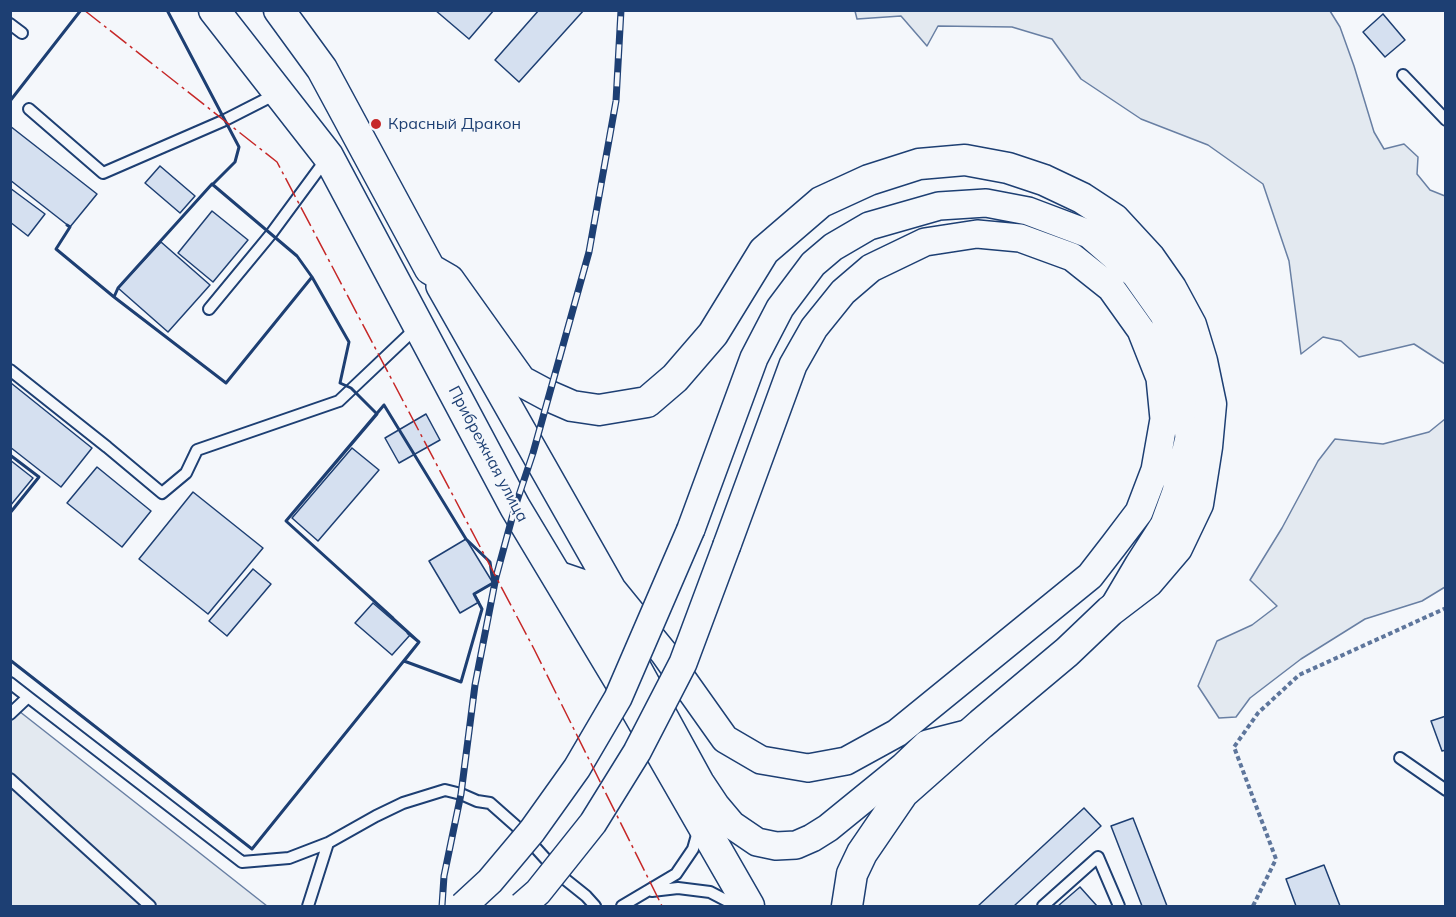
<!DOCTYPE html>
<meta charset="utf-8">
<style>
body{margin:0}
#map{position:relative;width:1456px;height:917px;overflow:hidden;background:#f4f7fb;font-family:Mulish,sans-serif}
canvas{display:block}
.frame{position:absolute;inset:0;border:12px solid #1d3f73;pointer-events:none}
</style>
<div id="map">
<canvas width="1456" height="917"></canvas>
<div class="frame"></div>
</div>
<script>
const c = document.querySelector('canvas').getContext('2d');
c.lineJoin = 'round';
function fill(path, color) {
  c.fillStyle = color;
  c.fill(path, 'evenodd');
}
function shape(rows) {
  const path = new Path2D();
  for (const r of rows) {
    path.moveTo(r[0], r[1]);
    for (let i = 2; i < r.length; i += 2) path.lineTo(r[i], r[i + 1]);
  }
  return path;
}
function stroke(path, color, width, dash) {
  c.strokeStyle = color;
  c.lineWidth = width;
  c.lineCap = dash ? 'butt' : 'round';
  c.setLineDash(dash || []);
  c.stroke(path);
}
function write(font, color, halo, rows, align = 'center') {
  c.font = font + ' Mulish,sans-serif';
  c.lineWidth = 4.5;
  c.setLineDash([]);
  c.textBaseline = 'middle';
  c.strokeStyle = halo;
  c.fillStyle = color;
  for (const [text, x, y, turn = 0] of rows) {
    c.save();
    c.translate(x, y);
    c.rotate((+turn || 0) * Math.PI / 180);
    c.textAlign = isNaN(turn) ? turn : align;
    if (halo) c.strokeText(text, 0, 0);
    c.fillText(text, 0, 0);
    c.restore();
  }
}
const green = shape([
 [855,11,1330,11,1340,27,1354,66,1374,132,1384,149,1404,144,1418,157,1417,174,1430,190,1445,196,1445,364,1414,344,1359,357,1341,341,1323,337,1301,354,1289,261,1263,184,1208,145,1141,119,1081,79,1052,39,1012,27,938,26,927,46,901,16,857,19,855,11],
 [1445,419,1445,587,1422,601,1365,619,1301,659,1250,698,1236,717,1219,718,1198,686,1217,641,1252,625,1277,606,1250,580,1282,528,1318,461,1335,439,1383,444,1429,432,1445,419],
 [10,704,201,854,267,906,11,906,10,704]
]);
fill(green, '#e3e9f0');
stroke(green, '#687fa3', 1.5);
const building = shape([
 [435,10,494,10,469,39,435,10],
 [539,10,584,10,519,82,495,60,539,10],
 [1383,14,1405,40,1385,57,1363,32,1383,14],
 [10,126,97,194,70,227,10,180,10,126],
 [160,166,195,196,180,213,145,183,160,166],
 [10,188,45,214,28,236,10,222,10,188],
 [212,211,248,240,213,282,178,253,212,211],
 [161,242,210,285,168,332,118,288,161,242],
 [11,383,92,448,61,487,10,447,11,383],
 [426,414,440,440,399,463,385,438,426,414],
 [352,448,379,470,318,541,292,518,352,448],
 [10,460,33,478,10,506,10,460],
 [97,467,151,511,122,547,67,503,97,467],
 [193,492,263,548,208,614,139,559,193,492],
 [466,539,493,583,474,594,479,602,460,613,429,561,466,539],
 [253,569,271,584,227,636,209,621,253,569],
 [373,603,410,635,392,655,355,623,373,603],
 [1446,716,1446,750,1442,751,1431,721,1446,716],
 [1084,808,1101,826,1014,906,978,906,1084,808],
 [1133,818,1167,906,1142,906,1111,826,1133,818],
 [1324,865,1340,906,1296,906,1286,879,1324,865],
 [1080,887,1097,906,1058,906,1080,887]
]);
fill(building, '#d5e0f0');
stroke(building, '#1d3f73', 1.5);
const service = shape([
 [10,24,22,33],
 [1403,75,1446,120],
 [29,109,103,173,225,120,276,94],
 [209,309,271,234,327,158],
 [10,370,107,447,162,493,186,473,197,450,339,401,416,328],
 [10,683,28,697,10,714],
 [28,697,242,862,289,858,328,843,308,906],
 [1400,758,1446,790],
 [10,779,150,906],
 [328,843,376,816,403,803,445,790,461,794,477,801,490,803,516,826,561,876,586,896,595,906],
 [652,891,678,888,710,892,737,906],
 [622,906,676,874,693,849,699,828],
 [1043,906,1098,857,1119,906]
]);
const tertiary = shape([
 [440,286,612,589,664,653,725,739,761,760,808,768,846,761,897,733,1090,576,1114,545,1139,512,1155,470,1164,419,1160,378,1141,330,1111,288,1072,257,1020,238,977,234,925,242,871,268,843,292,814,328,793,365,727,545],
 [691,529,754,358,780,308,813,264,833,247,869,226,939,206,986,203,1028,211,1089,234,1135,274,1164,315,1182,365,1189,438,1176,492,1164,525,1139,564,1113,608],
 [555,574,593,587,700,782,716,806,732,825,757,842,776,846,796,845,812,838,828,828,903,767,927,744,970,733]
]);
const secondary = shape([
 [214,10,328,156,515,507,622,685,749,906],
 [279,10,322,69,430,269,449,280,521,381,549,396,572,406,599,410,647,402,675,378,713,334,764,251,821,202,869,180,919,164,965,160,1008,168,1044,180,1082,198,1114,219,1150,258,1171,288,1191,325,1202,361,1211,404,1207,447,1198,504,1177,548,1148,582,1110,611,1067,652,981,724,903,793,862,853,852,874,847,906]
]);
stroke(service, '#1d3f73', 14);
stroke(tertiary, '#1d3f73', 30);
stroke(secondary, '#1d3f73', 33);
stroke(shape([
 [1253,906,1276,859,1234,747,1258,713,1299,675,1446,608]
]), '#5e769c', 4, [4.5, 3]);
stroke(service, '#f4f7fb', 10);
stroke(tertiary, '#f4f7fb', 27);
stroke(secondary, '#f4f7fb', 30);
const rail = shape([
 [442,906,444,876,461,794,475,685,496,577,515,507,533,453,589,252,616,101,621,10]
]);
stroke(rail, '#1d3f73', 7);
stroke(rail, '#f4f7fb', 4.5, [14]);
const tertiaryBridge = shape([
 [463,906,490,881,532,831,577,768,618,698,691,529],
 [522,906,538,892,593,823,637,752,683,663,727,545]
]);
stroke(tertiaryBridge, '#1d3f73', 30, []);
stroke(tertiaryBridge, '#f4f7fb', 27);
stroke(shape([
 [167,10,239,147,235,162,212,185],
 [10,101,81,10],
 [212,184,297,256,312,277,226,383,114,297,118,288,212,184],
 [67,225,70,227,56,249,114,297,226,383,312,277,349,342,340,383,351,388,377,414,286,521,393,618],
 [384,405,466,539,490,562,493,583,474,594,482,609,461,682,404,661,419,642,286,521,384,405],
 [10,455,39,477,10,513],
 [10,660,252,849,419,642,408,633]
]), '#1d3f73', 3);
stroke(shape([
 [84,10,277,162,534,649,662,906]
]), '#c62828', 1.5, [21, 4.5, 3, 4.5]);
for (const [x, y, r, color] of [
 [376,124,6,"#c62828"]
]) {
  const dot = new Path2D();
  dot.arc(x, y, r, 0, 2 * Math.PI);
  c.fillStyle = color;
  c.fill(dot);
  stroke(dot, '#f4f7fb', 2);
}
write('16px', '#1d3f73', '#f4f7fb', [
 ["Красный Дракон",388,124]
], 'left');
write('16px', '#1d3f73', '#f4f7fb', [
 ["Прибрежная улица",488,454,62]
]);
</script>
